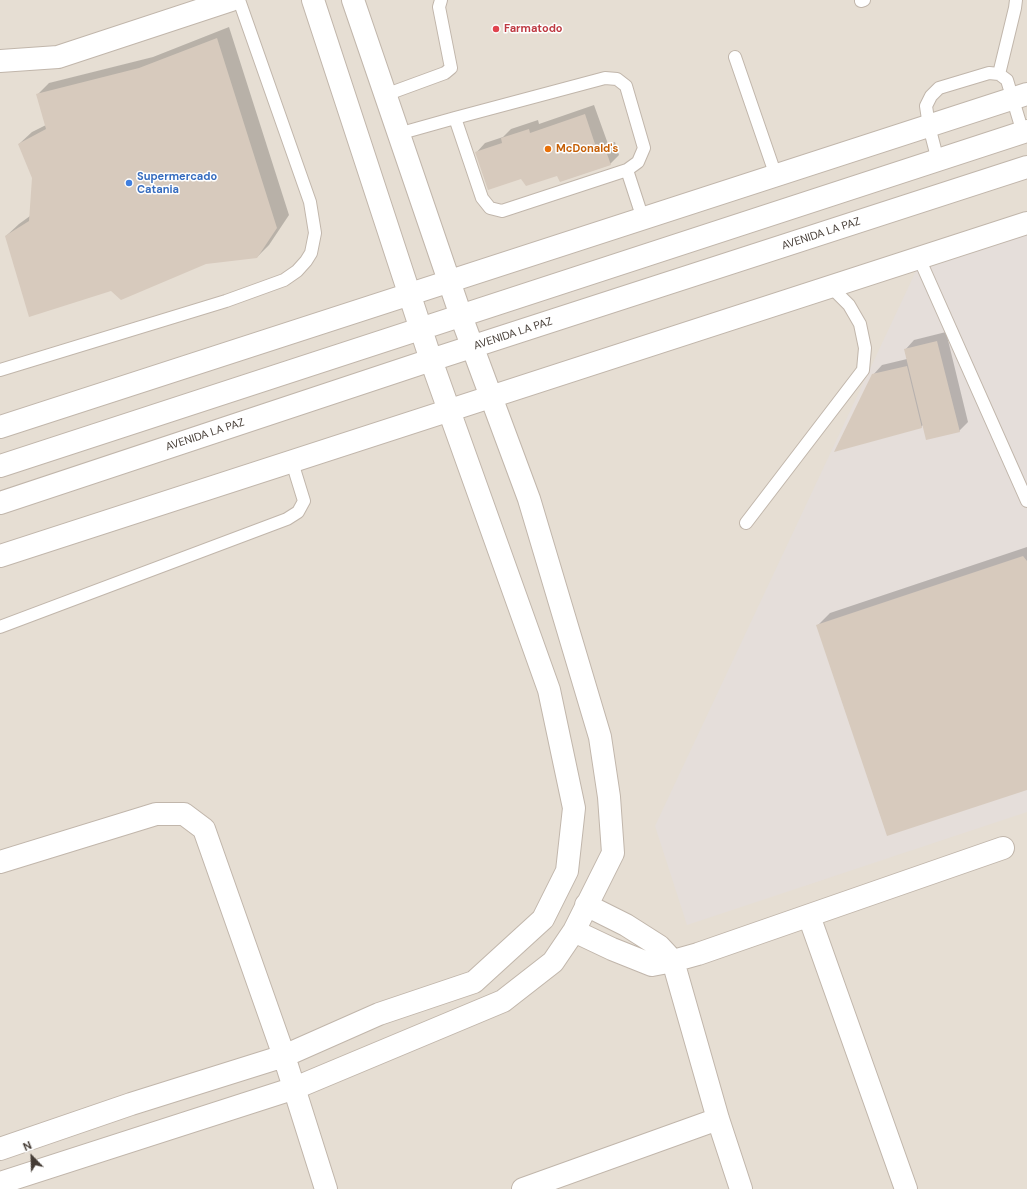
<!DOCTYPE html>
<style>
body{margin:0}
#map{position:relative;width:1027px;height:1189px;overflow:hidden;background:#f2ede5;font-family:"DM Sans",sans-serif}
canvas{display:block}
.north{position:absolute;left:12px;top:1137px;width:40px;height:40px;-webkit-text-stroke:3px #fff;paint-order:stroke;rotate:337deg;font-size:11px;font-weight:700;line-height:16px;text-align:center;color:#453c35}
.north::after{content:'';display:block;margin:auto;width:14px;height:18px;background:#453c35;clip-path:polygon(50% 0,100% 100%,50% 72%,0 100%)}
</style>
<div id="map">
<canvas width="1027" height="1189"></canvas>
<div class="north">N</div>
</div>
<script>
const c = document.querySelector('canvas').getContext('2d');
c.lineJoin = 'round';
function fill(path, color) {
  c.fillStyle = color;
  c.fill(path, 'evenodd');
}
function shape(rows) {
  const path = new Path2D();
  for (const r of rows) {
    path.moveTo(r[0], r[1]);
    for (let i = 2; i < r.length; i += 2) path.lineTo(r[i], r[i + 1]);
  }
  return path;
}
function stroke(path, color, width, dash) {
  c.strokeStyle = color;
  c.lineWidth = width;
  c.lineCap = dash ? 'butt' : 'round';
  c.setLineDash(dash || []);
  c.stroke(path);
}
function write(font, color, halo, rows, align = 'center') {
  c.font = font + ' "DM Sans",sans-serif';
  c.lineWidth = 3;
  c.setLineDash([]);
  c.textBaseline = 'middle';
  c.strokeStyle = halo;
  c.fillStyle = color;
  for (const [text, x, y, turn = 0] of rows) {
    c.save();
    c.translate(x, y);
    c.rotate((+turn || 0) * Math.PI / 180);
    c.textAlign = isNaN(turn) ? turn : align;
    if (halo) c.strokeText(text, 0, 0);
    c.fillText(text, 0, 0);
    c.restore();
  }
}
fill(shape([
 [0,0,1027,0,1027,1189,0,1189]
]), '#e6ded3');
fill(shape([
 [1027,218,1027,812,687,925,655,826,924,254]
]), '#e5deda');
fill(shape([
 [229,27,289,215,269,245,257,257,205,263,111,290,6,236,19,224,30,216,33,178,19,144,32,132,46,125,37,95,49,83,153,57],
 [594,105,608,144,615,142,619,155,610,164,558,175,521,178,476,153,485,143,503,137,511,129,538,120,539,124],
 [946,332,968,422,959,431,923,425,921,427,873,375,882,365,907,359,905,350,914,340],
 [1027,547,1027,789,818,625,830,613]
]), '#0003');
fill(shape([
 [217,38,277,228,257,258,206,264,121,300,111,291,29,317,5,236,29,221,32,178,18,144,46,129,36,94,139,68],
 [585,114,598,153,606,151,611,165,560,182,557,176,526,186,521,179,488,190,475,152,502,143,501,138,529,129,530,133],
 [937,341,960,432,926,440,904,349],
 [907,366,922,428,834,452,872,374],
 [1023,556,1027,561,1027,790,887,836,816,625]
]), '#d7cabd');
const lane = shape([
 [861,1,864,0],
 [735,57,776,176],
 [999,74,1015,8,1016,0],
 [385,95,445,73,451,68,439,7,441,0],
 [398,134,455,118,605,78,617,79,626,86,644,148,638,162,627,170,502,211,490,208,482,198,455,118],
 [938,161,929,126,926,106,931,96,939,88,989,73,999,74,1007,80,1023,133],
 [627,170,643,219],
 [919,258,1027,501],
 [0,370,226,301,284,280,297,271,306,261,311,253,315,233,310,202,239,0],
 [746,523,863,370,865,348,860,324,849,305,830,286],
 [0,627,287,519,298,512,304,501,292,462]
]);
const street = shape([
 [0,61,58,57,231,0],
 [0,427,1027,94],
 [0,466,1027,131],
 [0,503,431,360,1027,167],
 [0,556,1027,223],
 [0,862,156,814,184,814,204,829,284,1056,326,1189],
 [586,905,626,925,659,946,673,961,718,1119,741,1189],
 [809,916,906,1189],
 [574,931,612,949,652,965,673,961,698,954,1003,848],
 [0,1149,131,1104,284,1056,379,1014,474,982,543,919,567,871,574,808,549,690,431,360,313,0],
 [0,1183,295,1088,503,1001,553,962,574,931,613,853,609,797,600,737,529,499,461,316,353,0],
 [523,1189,718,1119]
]);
stroke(lane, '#c1b6ab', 14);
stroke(street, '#c1b6ab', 24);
stroke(lane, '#fff', 12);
stroke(street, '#fff', 22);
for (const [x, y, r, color] of [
 [496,29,4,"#e0444e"],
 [548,149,4,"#e8710a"],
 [129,183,4,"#3f7fe0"]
]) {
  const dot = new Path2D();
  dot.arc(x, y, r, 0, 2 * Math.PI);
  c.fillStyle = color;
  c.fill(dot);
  stroke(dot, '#fff', 1.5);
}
write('bold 11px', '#be3a42', '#fff', [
 ["Farmatodo",504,29]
], 'left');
write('bold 11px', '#c56008', '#fff', [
 ["McDonald's",556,149]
], 'left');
write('bold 11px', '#366cbe', '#fff', [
 ["Supermercado",137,177],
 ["Catania",137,190]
], 'left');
write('11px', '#453c35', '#fff', [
 ["AVENIDA LA PAZ",821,234,-18],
 ["AVENIDA LA PAZ",513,334,-18],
 ["AVENIDA LA PAZ",205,435,-18]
]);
</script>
